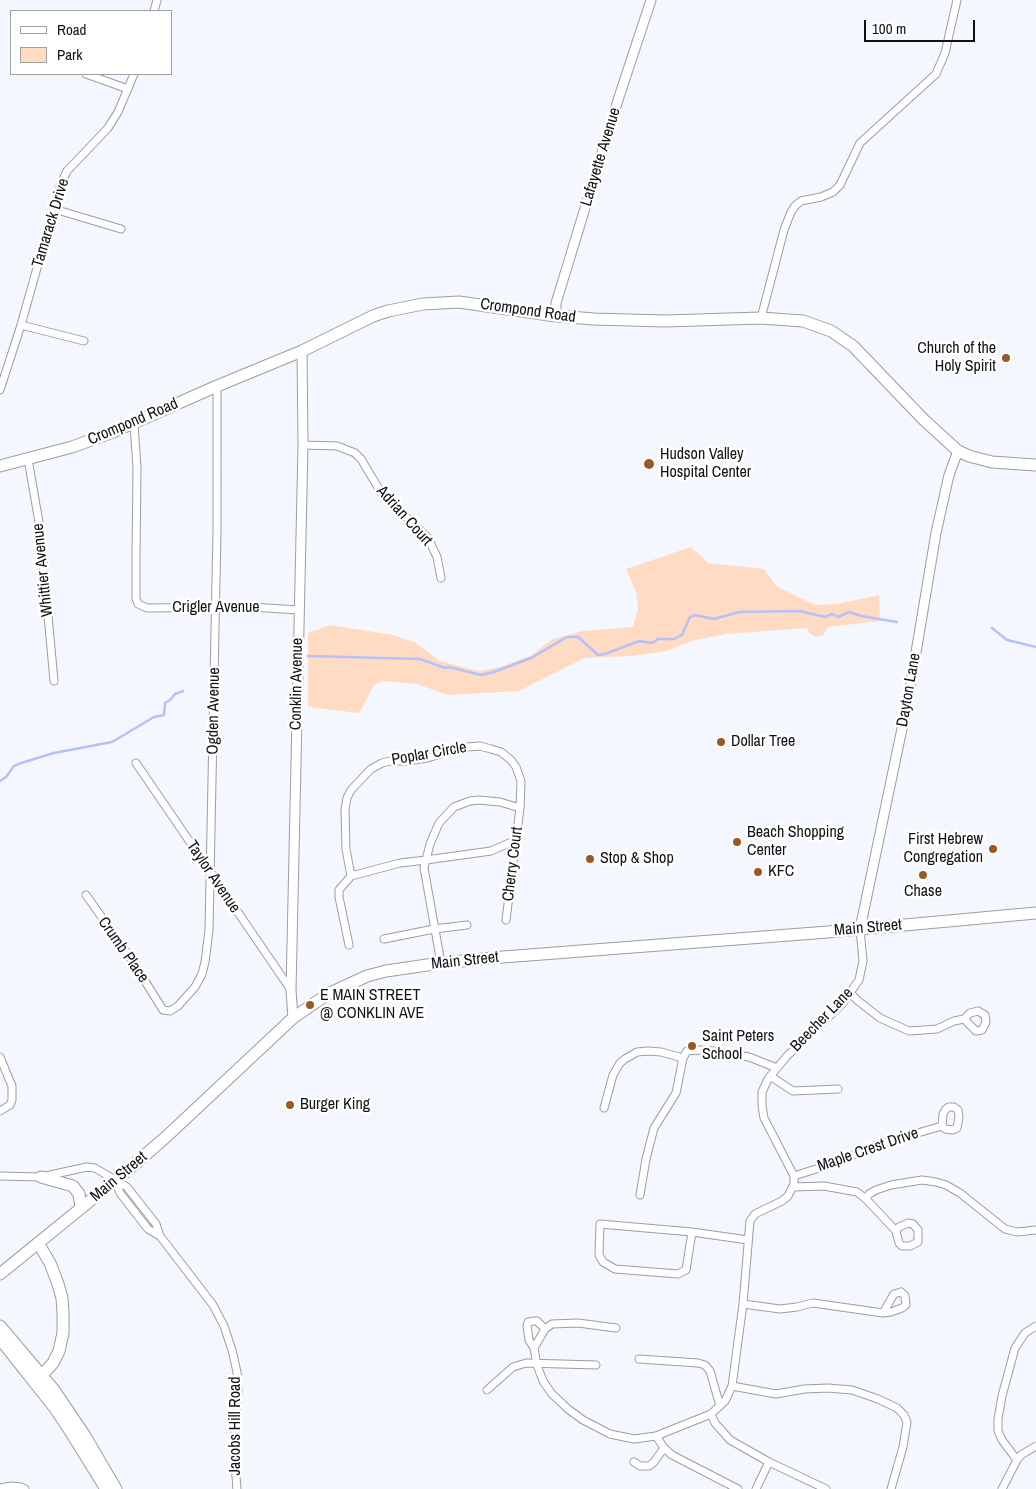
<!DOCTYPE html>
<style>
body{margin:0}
#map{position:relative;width:1036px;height:1489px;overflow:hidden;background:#f5f7ff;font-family:"Archivo Narrow",sans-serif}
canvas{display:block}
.legend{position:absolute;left:10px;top:10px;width:162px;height:65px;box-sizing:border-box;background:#fff;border:1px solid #a0a0a1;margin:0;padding:6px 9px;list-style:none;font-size:15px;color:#111214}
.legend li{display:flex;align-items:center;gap:10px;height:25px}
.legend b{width:25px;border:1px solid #a0a0a1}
.scale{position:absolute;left:864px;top:20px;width:111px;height:22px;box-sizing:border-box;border:2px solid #111214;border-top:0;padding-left:6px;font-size:15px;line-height:18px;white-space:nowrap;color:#111214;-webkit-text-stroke:4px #fff;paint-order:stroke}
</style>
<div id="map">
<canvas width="1036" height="1489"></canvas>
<ul class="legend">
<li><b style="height:6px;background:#fff"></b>Road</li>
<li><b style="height:14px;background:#ffdbc3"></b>Park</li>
</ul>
<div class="scale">100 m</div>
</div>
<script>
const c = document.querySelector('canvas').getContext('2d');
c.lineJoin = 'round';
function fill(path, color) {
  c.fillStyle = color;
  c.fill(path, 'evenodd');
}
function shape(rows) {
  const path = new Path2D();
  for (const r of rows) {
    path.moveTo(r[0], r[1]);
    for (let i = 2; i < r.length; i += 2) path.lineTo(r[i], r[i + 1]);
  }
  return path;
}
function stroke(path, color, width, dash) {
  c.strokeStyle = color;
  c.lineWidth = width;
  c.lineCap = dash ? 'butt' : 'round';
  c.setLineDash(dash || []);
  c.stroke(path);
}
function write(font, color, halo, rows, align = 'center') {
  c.font = font + ' "Archivo Narrow",sans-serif';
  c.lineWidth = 5;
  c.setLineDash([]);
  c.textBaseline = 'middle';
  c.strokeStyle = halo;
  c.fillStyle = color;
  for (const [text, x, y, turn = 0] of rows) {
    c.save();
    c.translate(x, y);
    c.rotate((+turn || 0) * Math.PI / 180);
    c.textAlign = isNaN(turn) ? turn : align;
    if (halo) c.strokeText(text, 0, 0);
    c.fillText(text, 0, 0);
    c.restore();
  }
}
fill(shape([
 [691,547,708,563,764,569,776,586,815,605,837,604,879,595,880,621,828,627,823,635,816,637,810,634,807,628,726,634,691,641,667,651,632,656,585,658,519,691,448,695,417,684,383,681,374,685,359,713,308,707,308,633,330,625,393,635,414,642,440,661,479,671,500,667,530,656,553,639,583,631,633,627,638,608,636,592,626,569]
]), '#ffdbc3');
stroke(shape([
 [992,628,1007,640,1036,647],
 [308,656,420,659,445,668,449,667,481,675,494,672,531,658,567,637,578,637,598,655,605,654,639,641,652,643,658,639,674,639,682,635,690,617,695,615,714,619,739,612,800,611,825,617,832,614,838,617,849,612,861,616,897,622],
 [0,781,6,777,14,766,21,763,54,753,112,742,154,717,164,715,165,703,170,700,175,694,183,691]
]), '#b6c1f9', 2.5);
const minor = shape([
 [154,11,157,0],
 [86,74,128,89],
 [54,209,121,229],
 [761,318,784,230,791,212,795,206,801,201,821,197,833,192,840,185,860,143,936,74,945,53,957,0],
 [21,325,84,341],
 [0,390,21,325,60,186,67,171,108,128,118,112,134,74],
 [134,424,137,468,136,556,136,598,138,604,147,608,250,607,299,610],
 [303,445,337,446,355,453,361,459,382,494,428,538,437,557,441,578],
 [28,459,40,528,54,681],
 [136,763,291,990],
 [351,876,346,849,345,809,347,798,351,790,371,769,382,763,390,761,408,761,427,758,467,747,480,746,491,749,501,752,511,760,516,767,521,781,520,808,506,920],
 [86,895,130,957,163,1010,170,1011,178,1006,195,987,202,974,205,962,209,930,217,530,217,386],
 [384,939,434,929,467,925],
 [349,945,339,897,339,890,351,876,400,863,426,860,491,851,516,840],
 [441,963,424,868,430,844,439,823,454,807,470,801,479,800,500,802,520,808],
 [850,993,857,1000,880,1018,909,1031,937,1029,954,1021,964,1019],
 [978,1011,985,1015,986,1022,982,1030,976,1031,964,1019,970,1013,978,1011],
 [0,1057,12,1086,12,1100,10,1105,0,1111],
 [770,1076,793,1091,838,1089],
 [949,1107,954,1107,958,1110,959,1117,957,1128,953,1130,945,1129,942,1126,943,1114,946,1109,949,1107],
 [604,1108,613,1075,620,1063,625,1059,637,1052,648,1051,661,1052,683,1058],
 [0,1176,41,1177,87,1167,95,1168,127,1187,156,1224,160,1236,213,1305,224,1326,232,1350,237,1372,238,1391,234,1452,237,1489],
 [794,1176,835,1163,876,1145,942,1126],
 [115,1180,120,1193,148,1229,160,1236],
 [793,1187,824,1186,857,1192,866,1199,896,1231],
 [640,1195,646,1159,654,1128,676,1093,683,1058,687,1051,700,1050,713,1051,749,1057,777,1068],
 [866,1199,869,1194,876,1190,891,1185,922,1180,936,1182,946,1185,960,1193,1005,1229,1017,1232,1036,1230],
 [908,1223,913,1224,918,1230,918,1242,910,1246,902,1246,899,1243,896,1231,899,1227,908,1223],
 [600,1224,692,1232,686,1270,678,1274,615,1269,603,1262,599,1255,600,1224],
 [692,1232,748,1240],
 [901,1292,905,1296,906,1305,902,1308,891,1312,883,1313,894,1294,901,1292],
 [743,1304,780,1309,797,1307,813,1303,883,1313],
 [545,1329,537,1321,534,1321,528,1322,527,1326,529,1340,534,1348,537,1365,543,1381,552,1394,568,1409,583,1420,610,1434,634,1439,656,1436,711,1414,725,1401,732,1386,743,1304,750,1221,755,1214,782,1201,788,1196,794,1184,794,1176,764,1118,762,1106,762,1092,768,1079,787,1056,842,1004,859,980,863,961,860,929],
 [534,1348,545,1329,552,1324,578,1323,616,1328],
 [639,1359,698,1363,705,1365,710,1371,720,1406],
 [732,1386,776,1394,804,1389,828,1388,852,1390,878,1399,897,1408,904,1415,907,1422,903,1447,891,1489],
 [487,1390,513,1367,526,1363,596,1365],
 [711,1414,715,1423,730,1440,769,1462,826,1489],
 [656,1436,664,1448,672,1455,738,1489],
 [1017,1460,1002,1440,998,1431,998,1419,1002,1396,1015,1348,1025,1333,1036,1326],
 [634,1462,640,1466,649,1466,654,1462,664,1448],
 [0,1488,11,1486,21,1487,25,1489],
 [756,1489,769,1462],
 [1002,1489,1017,1460,1021,1455,1036,1446]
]);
const tertiary = shape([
 [556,316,556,303,619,97,651,0],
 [860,929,908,700,936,533,949,475,958,451],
 [293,1018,291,990,303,445,302,351]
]);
const primary = shape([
 [0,466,72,447,113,432,217,386,302,351,373,316,388,311,423,304,459,302,556,316,594,319,665,321,761,318,803,321,831,331,853,346,924,420,958,451,969,456,992,462,1036,465],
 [41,1177,73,1186,79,1194,81,1208],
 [0,1274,128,1170,167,1136,293,1018,328,994,367,976,386,971,441,963,503,957,828,932,1036,913]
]);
const trunk = shape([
 [38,1243,50,1263,58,1284,62,1298,63,1313,63,1333,59,1351,53,1363,42,1375],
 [0,1326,54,1390,85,1436,116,1489],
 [0,1339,54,1407,72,1434,106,1489]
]);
stroke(minor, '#9b9da5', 9);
stroke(tertiary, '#9b9da5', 11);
stroke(primary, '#9b9da5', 13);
stroke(trunk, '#9b9da5', 13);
stroke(minor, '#fff', 7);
stroke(tertiary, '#fff', 9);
stroke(primary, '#fff', 11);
stroke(trunk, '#fff', 11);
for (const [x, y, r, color] of [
 [1006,358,5,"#9a5923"],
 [649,464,6,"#9a5923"],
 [721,742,5,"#9a5923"],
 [737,842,5,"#9a5923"],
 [993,849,5,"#9a5923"],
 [590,859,5,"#9a5923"],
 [758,872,5,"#9a5923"],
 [923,875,5,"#9a5923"],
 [310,1005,5,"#9a5923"],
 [692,1046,5,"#9a5923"],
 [290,1105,5,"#9a5923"]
]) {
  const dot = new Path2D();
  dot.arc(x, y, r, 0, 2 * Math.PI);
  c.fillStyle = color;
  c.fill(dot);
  stroke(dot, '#fff', 2);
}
write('16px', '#111214', '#fff', [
 ["Lafayette Avenue",601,157,-73],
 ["Tamarack Drive",51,223,-73],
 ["Crompond Road",528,311,8],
 ["Crompond Road",133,422,-23],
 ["Adrian Court",404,516,48],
 ["Whittier Avenue",43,570,-96],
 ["Crigler Avenue",216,608],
 ["Conklin Avenue",297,684,-89],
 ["Dayton Lane",909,690,-80],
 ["Ogden Avenue",214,711,-89],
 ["Poplar Circle",429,754,-10],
 ["Cherry Court",513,864,-83],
 ["Taylor Avenue",213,877,56],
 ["Main Street",868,928,-5],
 ["Crumb Place",123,950,55],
 ["Main Street",465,961,-6],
 ["Beecher Lane",822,1020,-46],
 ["Maple Crest Drive",868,1150,-19],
 ["Main Street",119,1177,-40],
 ["Jacobs Hill Road",236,1426,-90]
]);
write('16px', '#111214', '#fff', [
 ["Church of the",996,349,"right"],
 ["Holy Spirit",996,367,"right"],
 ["Hudson Valley",660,455],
 ["Hospital Center",660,473],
 ["Dollar Tree",731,742],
 ["Beach Shopping",747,833],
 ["Center",747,851],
 ["First Hebrew",983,840,"right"],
 ["Congregation",983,858,"right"],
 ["Stop & Shop",600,859],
 ["KFC",768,872],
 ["Chase",923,892,"center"],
 ["E MAIN STREET",320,996],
 ["@ CONKLIN AVE",320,1014],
 ["Saint Peters",702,1037],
 ["School",702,1055],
 ["Burger King",300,1105]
], 'left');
</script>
